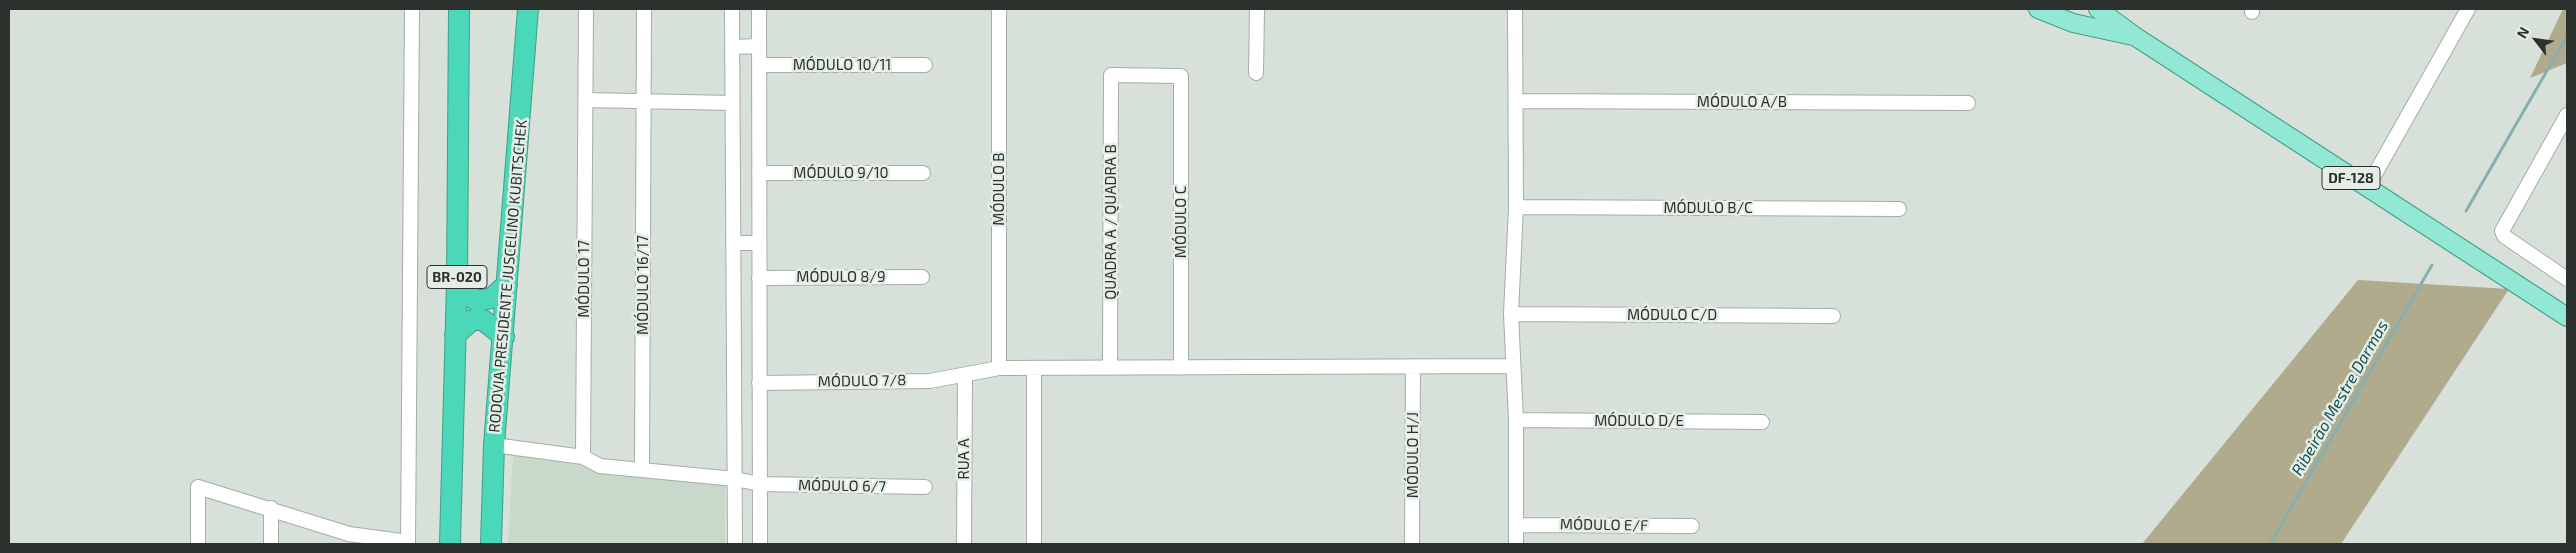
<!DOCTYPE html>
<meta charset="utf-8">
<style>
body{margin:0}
#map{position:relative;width:2576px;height:553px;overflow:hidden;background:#d8e1d9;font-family:"Exo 2",sans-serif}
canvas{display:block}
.frame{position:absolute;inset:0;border:10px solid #2d312e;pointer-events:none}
.north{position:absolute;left:2511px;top:15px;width:50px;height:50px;-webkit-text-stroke:4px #e5eee6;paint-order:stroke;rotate:300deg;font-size:14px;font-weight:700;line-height:20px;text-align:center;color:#2d312e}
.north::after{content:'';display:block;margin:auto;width:18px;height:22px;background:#2d312e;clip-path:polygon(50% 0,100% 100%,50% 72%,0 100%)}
</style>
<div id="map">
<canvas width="2576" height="553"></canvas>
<div class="frame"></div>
<div class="north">N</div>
</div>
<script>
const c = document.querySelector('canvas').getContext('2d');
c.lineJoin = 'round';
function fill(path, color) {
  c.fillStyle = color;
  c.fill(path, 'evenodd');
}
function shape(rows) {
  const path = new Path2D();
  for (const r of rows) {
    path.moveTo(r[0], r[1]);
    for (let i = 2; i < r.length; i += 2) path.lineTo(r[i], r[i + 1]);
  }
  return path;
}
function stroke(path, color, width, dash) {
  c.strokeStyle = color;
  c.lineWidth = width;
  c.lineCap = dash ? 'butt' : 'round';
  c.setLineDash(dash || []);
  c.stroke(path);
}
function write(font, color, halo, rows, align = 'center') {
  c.font = font + ' "Exo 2",sans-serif';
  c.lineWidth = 5;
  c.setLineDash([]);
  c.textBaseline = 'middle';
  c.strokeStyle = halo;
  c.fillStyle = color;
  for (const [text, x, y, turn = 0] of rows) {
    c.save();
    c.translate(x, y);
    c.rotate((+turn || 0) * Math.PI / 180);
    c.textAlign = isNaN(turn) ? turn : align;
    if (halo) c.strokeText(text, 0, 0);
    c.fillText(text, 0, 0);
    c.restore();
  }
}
fill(shape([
 [513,455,725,486,725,544,508,544]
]), '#c8d8cb');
fill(shape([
 [2563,9,2567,9,2567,63,2530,78],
 [2358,280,2509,289,2341,544,2142,544]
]), '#afab8c');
stroke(shape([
 [2466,211,2567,36],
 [2270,544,2432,265]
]), '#87afb1', 3);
const minor = shape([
 [732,9,735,544],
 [759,9,760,544],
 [1515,9,1516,207,1511,314,1516,420,1516,544],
 [2252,9,2252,12],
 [732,47,759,46],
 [759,65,925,65],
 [1256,73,1257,9],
 [586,100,732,103],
 [1516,101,1968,103],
 [2567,115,2502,231,2504,236,2567,279],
 [759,173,923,173],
 [2367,188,2468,9],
 [1516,207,1899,209],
 [733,243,759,243],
 [759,278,922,277],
 [1511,314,1833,316],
 [999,368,999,9],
 [1110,368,1111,75,1181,76,1181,368],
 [759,383,930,381,999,368,1513,366],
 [1516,420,1762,422],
 [494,445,583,457,600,466,735,479,760,484,925,487],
 [583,457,586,9],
 [642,469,644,9],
 [1516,525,1692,526],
 [198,544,198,487,349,534,408,542],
 [271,544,271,508],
 [408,544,412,9],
 [964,544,965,375],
 [1034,544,1034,368],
 [1412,544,1413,367]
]);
const major = shape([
 [2038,9,2073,23,2133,36],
 [2098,9,2136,37,2567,317]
]);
const highway = shape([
 [457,282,463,291,477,301,492,298,507,284],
 [455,335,472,320,483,320,504,337],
 [450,544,457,282,459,9],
 [491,544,494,445,528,9]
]);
stroke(minor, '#a4ada6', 16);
stroke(major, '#409e88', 20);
stroke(highway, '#409e88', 22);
stroke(minor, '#fff', 14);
stroke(major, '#92e8d4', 18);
stroke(highway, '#4ad8b8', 20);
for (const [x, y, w] of [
 [2351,178,58],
 [457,277,60]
]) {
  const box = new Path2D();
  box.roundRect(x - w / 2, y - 11.5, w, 23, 4);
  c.fillStyle = '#e5eee6';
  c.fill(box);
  stroke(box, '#2d312e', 1);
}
write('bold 14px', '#2d312e', null, [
 ["DF-128",2351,178],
 ["BR-020",457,277]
]);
write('15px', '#2d312e', '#e5eee6', [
 ["MÓDULO 10/11",842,65],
 ["MÓDULO A/B",1742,102],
 ["MÓDULO 9/10",841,173],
 ["MÓDULO B",999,189,-90],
 ["MÓDULO B/C",1708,208],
 ["QUADRA A / QUADRA B",1111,222,-90],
 ["MÓDULO C",1181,222,-90],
 ["RODOVIA PRESIDENTE JUSCELINO KUBITSCHEK",508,276,-85],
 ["MÓDULO 8/9",841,277],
 ["MÓDULO 17",584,279,-90],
 ["MÓDULO 16/17",643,285,-90],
 ["MÓDULO C/D",1672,315],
 ["MÓDULO 7/8",862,381,-1],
 ["MÓDULO D/E",1639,421],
 ["MÓDULO H/J",1413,455,-90],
 ["RUA A",964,459,-90],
 ["MÓDULO 6/7",842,486,1],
 ["MÓDULO E/F",1604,525,1]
]);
write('italic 16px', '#134f51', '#e5eee6', [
 ["Ribeirão Mestre Darmas",2340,398,-60]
]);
</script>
